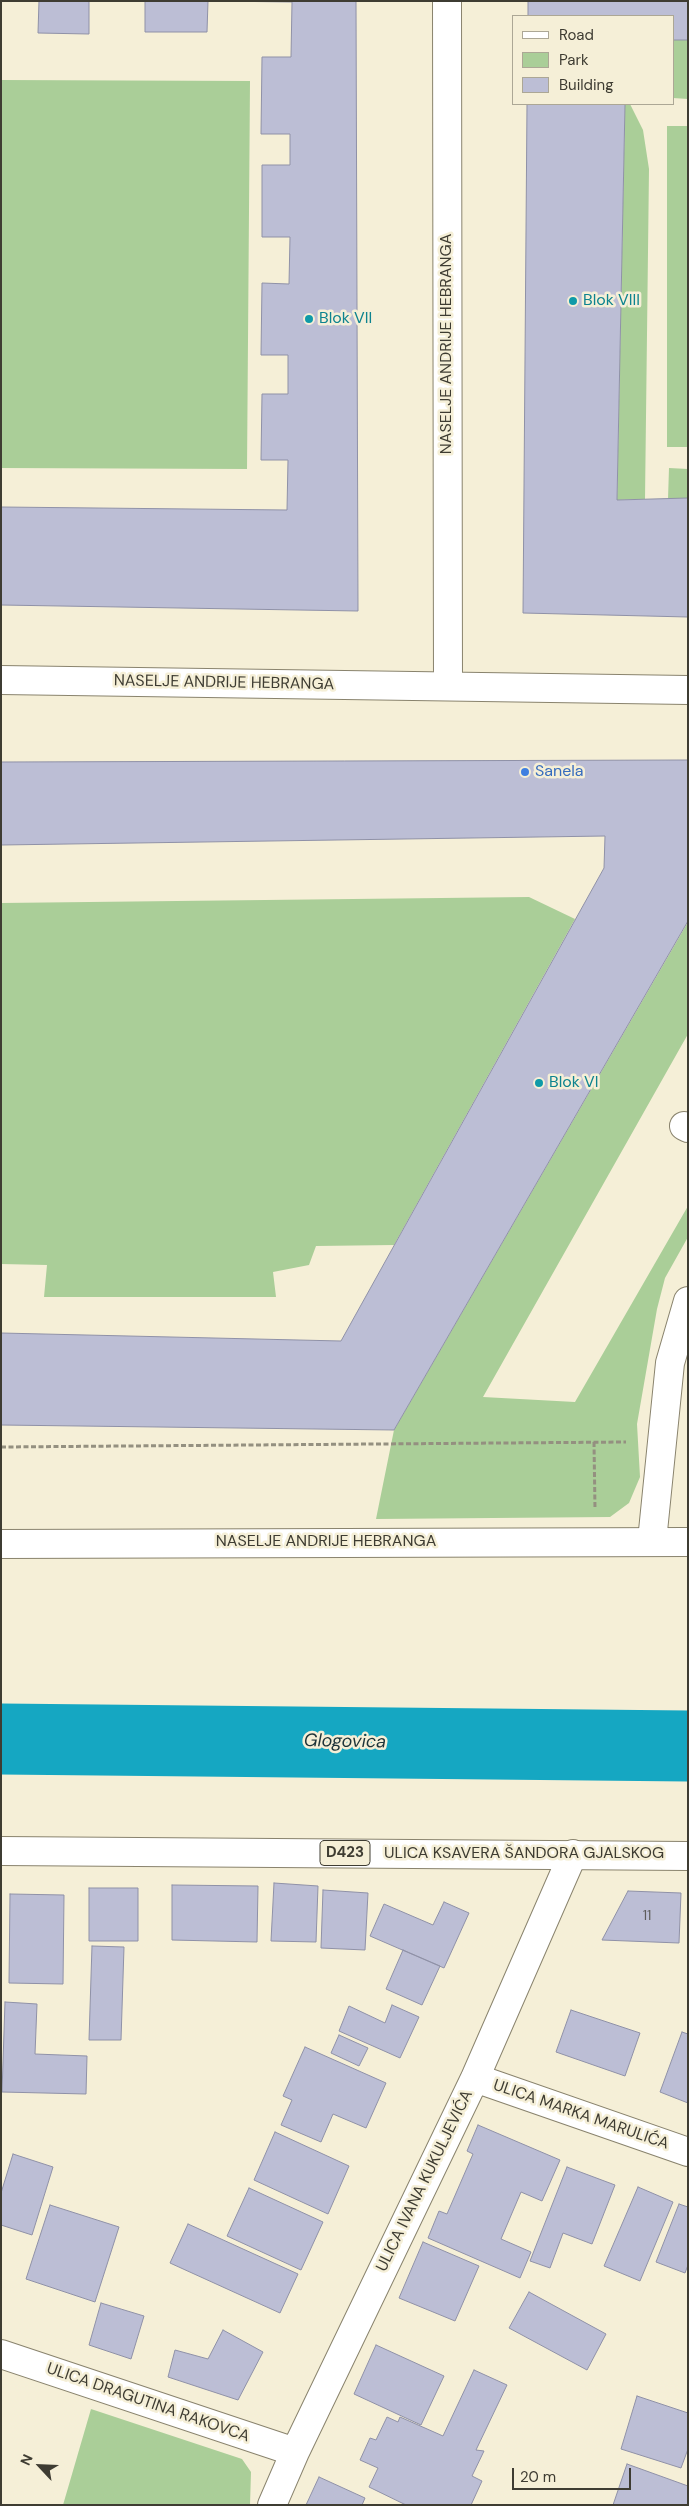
<!DOCTYPE html>
<meta charset="utf-8">
<style>
body{margin:0}
#map{position:relative;width:689px;height:2506px;overflow:hidden;background:#f5efd7;font-family:"DM Sans",sans-serif}
canvas{display:block}
.frame{position:absolute;inset:0;border:2px solid #3e3c32;pointer-events:none}
.legend{position:absolute;left:512px;top:15px;width:162px;height:90px;box-sizing:border-box;background:#f5efd7;border:1px solid #aca795;margin:0;padding:6px 9px;list-style:none;font-size:15px;color:#3e3c32}
.legend li{display:flex;align-items:center;gap:10px;height:25px}
.legend b{width:25px;border:1px solid #aca795}
.north{position:absolute;left:15px;top:2441px;width:50px;height:50px;-webkit-text-stroke:4px #f5efd7;paint-order:stroke;rotate:295deg;font-size:14px;font-weight:700;line-height:20px;text-align:center;color:#3e3c32}
.north::after{content:'';display:block;margin:auto;width:18px;height:22px;background:#3e3c32;clip-path:polygon(50% 0,100% 100%,50% 72%,0 100%)}
.scale{position:absolute;left:512px;top:2468px;width:119px;height:22px;box-sizing:border-box;border:2px solid #3e3c32;border-top:0;padding-left:6px;font-size:15px;line-height:18px;white-space:nowrap;color:#3e3c32;-webkit-text-stroke:4px #f5efd7;paint-order:stroke}
</style>
<div id="map">
<canvas width="689" height="2506"></canvas>
<div class="frame"></div>
<ul class="legend">
<li><b style="height:6px;background:#fff"></b>Road</li>
<li><b style="height:14px;background:#aace98"></b>Park</li>
<li><b style="height:14px;background:#bcbed5"></b>Building</li>
</ul>
<div class="north">N</div>
<div class="scale">20 m</div>
</div>
<script>
const c = document.querySelector('canvas').getContext('2d');
c.lineJoin = 'round';
function fill(path, color) {
  c.fillStyle = color;
  c.fill(path, 'evenodd');
}
function shape(rows) {
  const path = new Path2D();
  for (const r of rows) {
    path.moveTo(r[0], r[1]);
    for (let i = 2; i < r.length; i += 2) path.lineTo(r[i], r[i + 1]);
  }
  return path;
}
function stroke(path, color, width, dash) {
  c.strokeStyle = color;
  c.lineWidth = width;
  c.lineCap = dash ? 'butt' : 'round';
  c.setLineDash(dash || []);
  c.stroke(path);
}
function write(font, color, halo, rows, align = 'center') {
  c.font = font + ' "DM Sans",sans-serif';
  c.lineWidth = 5;
  c.setLineDash([]);
  c.textBaseline = 'middle';
  c.strokeStyle = halo;
  c.fillStyle = color;
  for (const [text, x, y, turn = 0] of rows) {
    c.save();
    c.translate(x, y);
    c.rotate((+turn || 0) * Math.PI / 180);
    c.textAlign = isNaN(turn) ? turn : align;
    if (halo) c.strokeText(text, 0, 0);
    c.fillText(text, 0, 0);
    c.restore();
  }
}
fill(shape([
 [673,40,688,40,688,99,673,98],
 [1,80,250,81,247,469,1,468],
 [625,104,630,104,643,130,649,169,645,499,617,500],
 [667,126,688,126,688,447,667,447],
 [669,468,688,469,688,498,668,499],
 [529,897,575,919,394,1245,316,1246,309,1265,273,1272,276,1297,44,1297,47,1265,1,1264,1,903],
 [688,922,688,1034,483,1397,575,1402,688,1206,688,1237,665,1278,657,1309,637,1424,640,1477,629,1503,610,1517,376,1519,394,1430],
 [91,2409,242,2459,251,2472,250,2505,63,2505]
]), '#aace98');
stroke(shape([
 [1,1739,688,1746]
]), '#15a7c2', 71);
const building = shape([
 [39,1,89,1,89,34,38,33,39,1],
 [145,1,208,1,207,32,145,32,145,1],
 [216,1,356,1,358,611,1,605,1,507,287,510,288,460,261,460,262,394,288,394,288,355,261,355,262,283,289,284,290,237,262,237,262,165,290,165,290,134,261,134,262,57,291,57,292,2,216,1],
 [528,1,688,1,688,40,673,40,673,16,528,16,528,1],
 [527,104,625,104,617,500,688,498,688,617,523,613,527,104],
 [688,760,688,921,394,1430,1,1425,1,1333,341,1341,604,868,605,836,1,845,1,762,688,760],
 [274,1883,318,1886,316,1942,271,1941,274,1883],
 [172,1885,258,1886,257,1942,172,1940,172,1885],
 [89,1888,138,1888,138,1941,89,1941,89,1888],
 [323,1890,368,1893,365,1950,321,1948,323,1890],
 [628,1891,681,1893,679,1943,602,1940,628,1891],
 [10,1894,64,1895,63,1984,9,1983,10,1894],
 [444,1902,469,1913,444,1968,370,1936,384,1904,433,1925,444,1902],
 [92,1946,124,1947,121,2040,89,2040,92,1946],
 [403,1950,440,1966,422,2005,386,1989,403,1950],
 [5,2002,37,2004,35,2054,87,2056,86,2094,2,2092,5,2002],
 [392,2005,419,2017,400,2058,339,2031,349,2006,385,2023,392,2005],
 [571,2010,640,2033,625,2076,556,2052,571,2010],
 [682,2032,688,2034,688,2103,660,2092,682,2032],
 [339,2035,368,2048,359,2066,331,2053,339,2035],
 [305,2047,386,2083,366,2128,333,2114,321,2142,281,2125,292,2100,283,2096,305,2047],
 [478,2125,560,2160,542,2201,521,2192,501,2239,531,2252,520,2278,428,2238,439,2211,447,2214,473,2154,467,2151,478,2125],
 [275,2132,349,2166,328,2214,254,2180,275,2132],
 [13,2154,53,2167,32,2235,1,2225,1,2193,13,2154],
 [567,2167,615,2185,592,2244,563,2233,550,2268,530,2261,567,2167],
 [638,2187,673,2202,640,2281,604,2266,638,2187],
 [249,2188,323,2222,301,2270,227,2236,249,2188],
 [679,2204,688,2207,688,2265,685,2273,656,2262,679,2204],
 [50,2205,119,2227,95,2302,26,2279,50,2205],
 [188,2224,298,2274,280,2313,170,2263,188,2224],
 [423,2242,479,2266,455,2321,399,2298,423,2242],
 [529,2292,606,2334,587,2370,509,2328,529,2292],
 [101,2303,144,2316,131,2359,89,2345,101,2303],
 [223,2330,263,2352,238,2400,168,2377,175,2350,208,2359,223,2330],
 [376,2345,444,2376,421,2425,354,2394,376,2345],
 [474,2370,507,2385,476,2450,484,2451,472,2476,482,2481,471,2505,406,2505,369,2487,378,2468,360,2460,370,2438,376,2440,387,2417,398,2422,400,2417,443,2436,474,2370],
 [637,2396,688,2413,688,2449,681,2468,621,2449,637,2396],
 [627,2464,688,2486,688,2505,613,2505,627,2464],
 [319,2477,365,2498,362,2505,306,2505,319,2477]
]);
fill(building, '#bcbed5');
stroke(building, '#8f91a7', 1);
const minor = shape([
 [447,1,448,686],
 [1,680,688,690],
 [684,1126,688,1128],
 [652,1541,670,1363,688,1301],
 [1,1544,688,1542],
 [475,2078,688,2152],
 [1,2354,295,2452],
 [272,2505,295,2452,475,2078,573,1854]
]);
const major = shape([
 [1,1851,688,1856]
]);
stroke(minor, '#89836d', 30);
stroke(major, '#89836d', 30);
stroke(shape([
 [594,1442,595,1509],
 [1,1447,626,1442]
]), '#949080', 3, [5, 2.5]);
stroke(minor, '#fff', 28);
stroke(major, '#fff', 28);
for (const [x, y, r, color] of [
 [573,301,5,"#0f9aa8"],
 [309,319,5,"#0f9aa8"],
 [525,772,5,"#3f7fe0"],
 [539,1083,5,"#0f9aa8"]
]) {
  const dot = new Path2D();
  dot.arc(x, y, r, 0, 2 * Math.PI);
  c.fillStyle = color;
  c.fill(dot);
  stroke(dot, '#f5efd7', 2);
}
write('14px', '#5e5c5b', null, [
 ["11",647,1916]
]);
for (const [x, y, w] of [
 [345,1853,50]
]) {
  const box = new Path2D();
  box.roundRect(x - w / 2, y - 12.5, w, 25, 4);
  c.fillStyle = '#f5efd7';
  c.fill(box);
  stroke(box, '#3e3c32', 1);
}
write('bold 15px', '#3e3c32', null, [
 ["D423",345,1853]
]);
write('16px', '#0d838f', '#f5efd7', [
 ["Blok VIII",583,301],
 ["Blok VII",319,319],
 ["Blok VI",549,1083]
], 'left');
write('16px', '#3e3c32', '#f5efd7', [
 ["NASELJE ANDRIJE HEBRANGA",447,344,-90],
 ["NASELJE ANDRIJE HEBRANGA",224,683,1],
 ["NASELJE ANDRIJE HEBRANGA",326,1542],
 ["ULICA KSAVERA ŠANDORA GJALSKOG",524,1854],
 ["ULICA MARKA MARULIĆA",581,2115,19],
 ["ULICA IVANA KUKULJEVIĆA",425,2181,-64],
 ["ULICA DRAGUTINA RAKOVCA",148,2403,19]
]);
write('16px', '#366cbe', '#f5efd7', [
 ["Sanela",535,772]
], 'left');
write('italic 18px', '#1d3338', '#f5efd7', [
 ["Glogovica",345,1742,1]
]);
</script>
